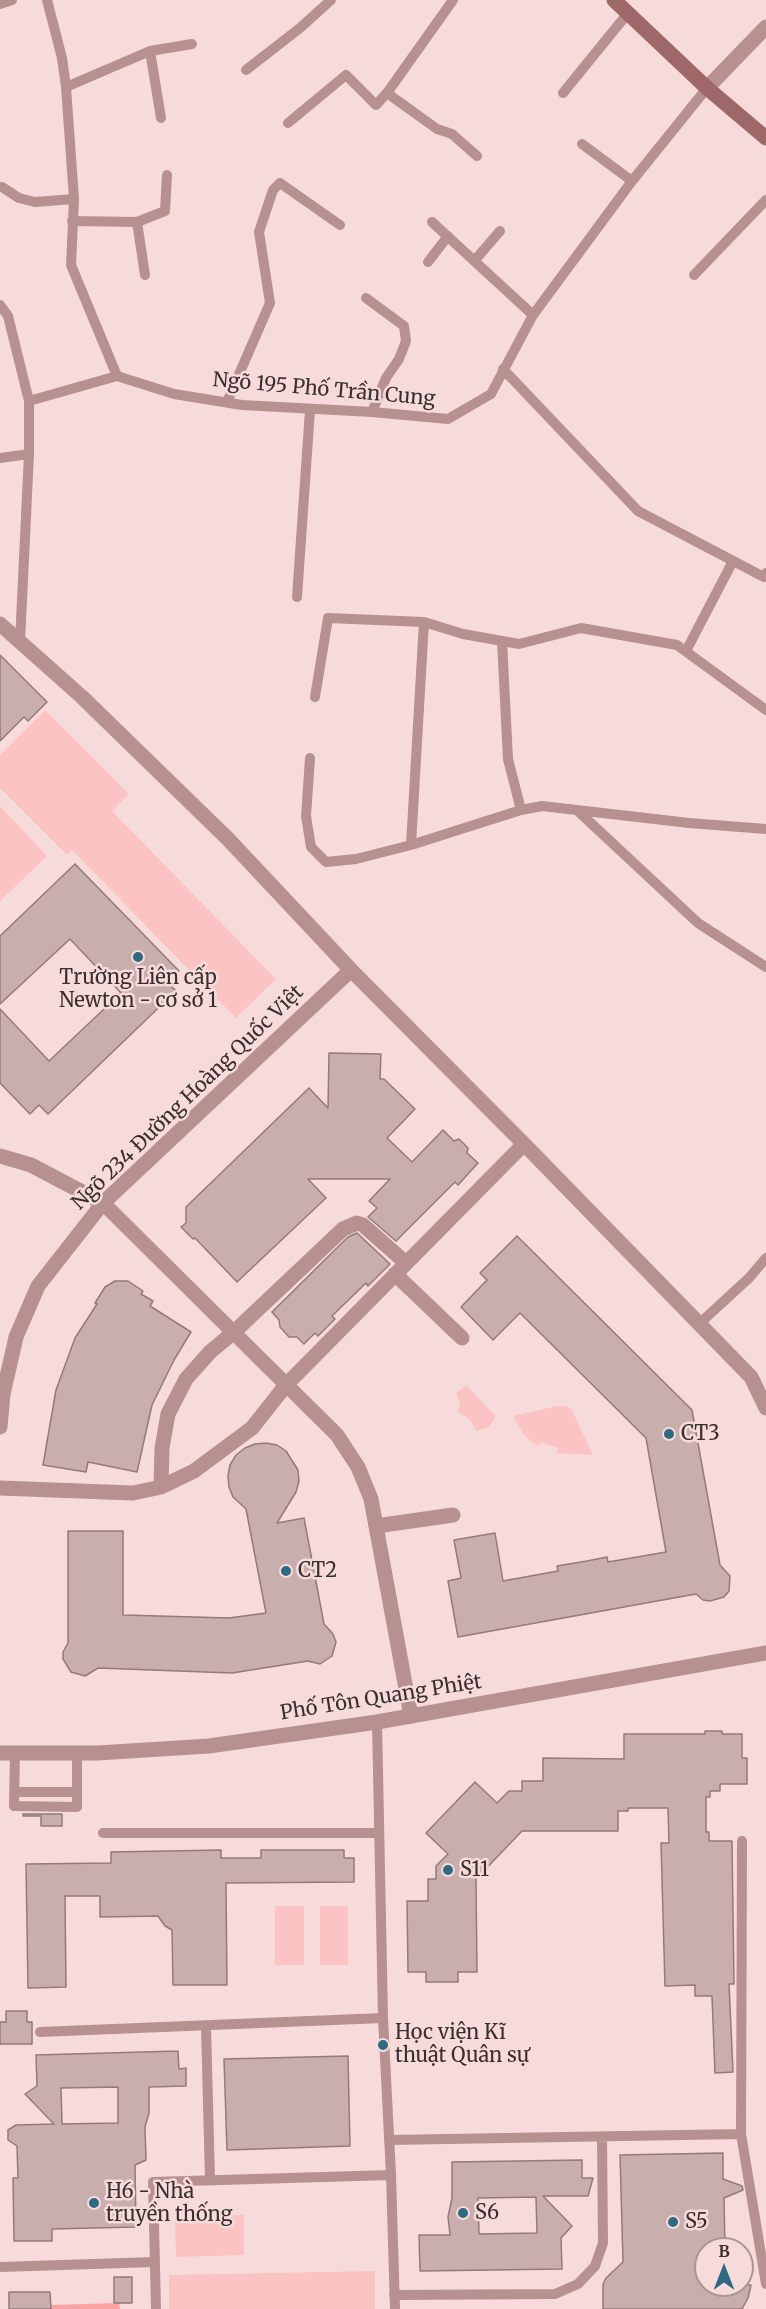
<!DOCTYPE html>
<meta charset="utf-8">
<style>
body{margin:0}
#map{position:relative;width:766px;height:2309px;overflow:hidden;background:#f7dbdb;font-family:Merriweather,serif}
canvas{display:block}
.north{position:absolute;left:694px;top:2237px;width:60px;height:60px;box-sizing:border-box;background:#f7dbdb;border:2px solid #ab9696;border-radius:50%;rotate:0deg;font-size:16px;font-weight:700;line-height:24px;text-align:center;color:#3a2f2f}
.north::after{content:'';display:block;margin:auto;width:21px;height:27px;background:#2f6982;clip-path:polygon(50% 0,100% 100%,50% 72%,0 100%)}
</style>
<div id="map">
<canvas width="766" height="2309"></canvas>
<div class="north">B</div>
</div>
<script>
const c = document.querySelector('canvas').getContext('2d');
c.lineJoin = 'round';
function fill(path, color) {
  c.fillStyle = color;
  c.fill(path, 'evenodd');
}
function shape(rows) {
  const path = new Path2D();
  for (const r of rows) {
    path.moveTo(r[0], r[1]);
    for (let i = 2; i < r.length; i += 2) path.lineTo(r[i], r[i + 1]);
  }
  return path;
}
function stroke(path, color, width, dash) {
  c.strokeStyle = color;
  c.lineWidth = width;
  c.lineCap = dash ? 'butt' : 'round';
  c.setLineDash(dash || []);
  c.stroke(path);
}
function write(font, color, halo, rows, align = 'center') {
  c.font = font + ' Merriweather,serif';
  c.lineWidth = 5;
  c.setLineDash([]);
  c.textBaseline = 'middle';
  c.strokeStyle = halo;
  c.fillStyle = color;
  for (const [text, x, y, turn = 0] of rows) {
    c.save();
    c.translate(x, y);
    c.rotate((+turn || 0) * Math.PI / 180);
    c.textAlign = isNaN(turn) ? turn : align;
    if (halo) c.strokeText(text, 0, 0);
    c.fillText(text, 0, 0);
    c.restore();
  }
}
fill(shape([
 [45,710,129,794,112,811,276,979,236,1018,72,850,67,855,0,788,0,755],
 [0,806,47,856,0,901],
 [466,1385,496,1416,489,1427,477,1431,469,1419,458,1412,460,1403,456,1393],
 [557,1406,566,1406,572,1410,593,1455,557,1453,557,1448,541,1442,538,1446,524,1435,513,1416],
 [275,1906,304,1906,304,1965,275,1965],
 [348,1906,348,1965,320,1965,320,1906],
 [244,2215,244,2255,176,2257,175,2217],
 [375,2271,375,2309,169,2309,169,2275]
]), '#fbc3c3');
fill(shape([
 [119,2303,120,2309,51,2309,51,2305]
]), '#faa3a4');
const building = shape([
 [0,655,47,702,28,721,24,717,0,741,0,655],
 [75,864,179,971,167,982,176,991,48,1114,39,1105,30,1114,0,1083,0,1009,49,1061,121,993,70,939,0,1004,0,936,75,864],
 [329,1053,381,1054,380,1079,384,1079,415,1109,387,1138,412,1162,443,1130,454,1141,459,1139,468,1148,467,1153,478,1163,458,1185,455,1182,396,1241,368,1217,377,1208,369,1201,390,1179,308,1179,326,1198,237,1282,195,1238,193,1239,181,1227,186,1223,186,1207,309,1088,328,1108,329,1053],
 [357,1233,390,1264,368,1286,366,1283,332,1316,335,1319,318,1336,315,1333,304,1344,297,1337,289,1337,280,1327,279,1320,272,1312,348,1237,357,1233],
 [517,1236,692,1410,720,1565,730,1576,729,1591,724,1597,710,1601,703,1600,696,1594,458,1637,448,1581,461,1578,454,1540,495,1533,503,1581,558,1571,557,1566,587,1561,607,1557,608,1562,666,1552,646,1438,520,1313,493,1340,461,1307,487,1280,480,1273,517,1236],
 [115,1281,128,1281,143,1291,141,1294,153,1301,150,1306,191,1332,174,1360,152,1405,137,1472,88,1462,86,1472,43,1465,56,1390,75,1338,97,1304,95,1303,105,1287,115,1281],
 [266,1443,277,1445,286,1451,298,1470,299,1481,296,1492,277,1523,304,1518,324,1624,333,1634,336,1642,332,1656,320,1664,308,1661,232,1673,98,1668,85,1676,71,1672,63,1659,63,1652,68,1643,68,1531,123,1531,123,1615,229,1618,266,1613,246,1509,233,1497,229,1487,228,1476,230,1465,236,1455,245,1448,255,1444,266,1443],
 [705,1731,722,1731,722,1734,742,1734,742,1758,747,1758,747,1784,720,1784,720,1791,710,1791,710,1797,706,1797,706,1832,709,1832,709,1841,732,1841,734,1984,729,1984,733,2072,715,2073,712,1996,695,1996,695,1985,665,1986,661,1843,669,1843,668,1808,628,1808,628,1811,618,1811,618,1831,522,1831,476,1879,477,1972,458,1972,458,1982,426,1982,426,1972,408,1972,407,1901,428,1901,428,1879,436,1879,436,1866,448,1854,426,1833,475,1782,497,1803,509,1791,522,1791,522,1781,543,1781,543,1758,624,1759,624,1734,705,1734,705,1731],
 [23,1814,62,1814,62,1826,41,1826,41,1816,23,1816,23,1814],
 [221,1850,221,1858,261,1858,261,1850,344,1850,344,1858,354,1858,354,1882,226,1883,227,1985,173,1985,172,1930,165,1926,158,1916,100,1917,100,1896,65,1896,66,1987,28,1988,26,1864,111,1863,111,1852,221,1850],
 [6,2011,27,2011,27,2022,32,2022,32,2044,0,2044,0,2022,6,2022,6,2011],
 [178,2051,179,2069,186,2068,186,2086,149,2087,149,2113,145,2127,146,2160,135,2165,136,2227,52,2229,52,2241,14,2241,13,2178,18,2178,17,2146,8,2140,8,2130,16,2125,54,2124,25,2094,37,2086,36,2055,178,2051],
 [118,2087,118,2123,62,2124,61,2088,118,2087],
 [348,2056,350,2146,227,2150,224,2059,348,2056],
 [723,2153,723,2179,742,2186,743,2190,724,2198,725,2249,706,2249,706,2285,751,2285,748,2298,742,2309,603,2309,603,2284,606,2278,623,2262,620,2155,723,2153],
 [582,2160,582,2178,593,2178,588,2196,543,2196,572,2226,561,2238,562,2269,420,2271,419,2235,450,2235,448,2217,452,2198,452,2162,582,2160],
 [536,2197,537,2233,479,2234,478,2198,536,2197],
 [114,2277,132,2277,132,2303,114,2303,114,2277],
 [9,2292,50,2292,51,2309,9,2309,9,2292]
]);
fill(building, '#c9aeae');
stroke(building, '#947a7a', 1.5);
stroke(shape([
 [47,0,62,58,66,87,74,199,71,265,117,376],
 [453,0,387,93,437,129,452,134,477,156],
 [0,4,12,0],
 [150,51,161,118],
 [246,70,300,28,331,0],
 [66,87,150,51,192,44],
 [563,93,628,13],
 [288,123,346,75,376,105,387,93],
 [582,144,632,181],
 [2,187,19,198,35,202,74,199],
 [72,221,137,222,165,211,167,175],
 [137,222,145,275],
 [432,222,533,315],
 [475,260,500,231],
 [428,262,448,236],
 [694,275,766,200],
 [366,298,404,326,406,341,399,359,386,378,372,412],
 [0,305,8,316,29,401,29,454,20,642],
 [503,369,638,511,764,577,766,573],
 [29,401,117,376,174,394,242,405,372,412,448,419,491,394,533,315,632,181,707,88],
 [227,402,270,303,259,232,273,190,280,183,340,225],
 [0,458,29,454],
 [297,597,310,410],
 [502,641,508,759,521,810],
 [686,651,733,561],
 [315,697,328,618,424,622,463,634,519,644,581,628,677,645,766,710],
 [310,758,306,816,311,847,326,862,356,859,411,845,521,810,542,806,689,823,766,829],
 [579,812,698,923,766,967],
 [411,845,424,622],
 [700,1323,749,1278,766,1258],
 [377,1722,383,2018,391,2175],
 [15,1753,14,1806,77,1807,77,1753],
 [14,1792,77,1792],
 [103,1833,379,1833],
 [742,1841,741,2134,766,2284],
 [206,2026,210,2180],
 [40,2032,383,2018],
 [389,2140,741,2134],
 [0,2267,155,2262],
 [394,2295,555,2294,578,2284,595,2266,603,2243,602,2137],
 [156,2309,153,2182,391,2175,395,2309]
]), '#b79090', 10);
stroke(shape([
 [707,88,766,27],
 [0,624,82,697,228,839,351,970,524,1144,751,1377,766,1408],
 [0,1156,31,1165,103,1203,337,1435,358,1467,371,1499,411,1716],
 [395,1274,462,1338],
 [0,1427,3,1394,16,1337,38,1286,103,1203,351,970],
 [161,1487,162,1448,168,1414,186,1379,210,1352,234,1332,343,1229,357,1223,363,1225,406,1263],
 [0,1488,133,1493,161,1487,194,1471,252,1428,286,1385,524,1144],
 [376,1526,453,1515]
]), '#b79090', 15);
stroke(shape([
 [0,1753,97,1753,209,1746,377,1722,766,1653]
]), '#b79090', 15);
stroke(shape([
 [614,0,707,88,766,138]
]), '#9e6768', 15);
for (const [x, y, r, color] of [
 [138,957,6,"#2f6982"],
 [669,1434,6,"#2f6982"],
 [286,1571,6,"#2f6982"],
 [448,1870,6,"#2f6982"],
 [383,2045,6,"#2f6982"],
 [94,2203,6,"#2f6982"],
 [463,2213,6,"#2f6982"],
 [673,2222,6,"#2f6982"]
]) {
  const dot = new Path2D();
  dot.arc(x, y, r, 0, 2 * Math.PI);
  c.fillStyle = color;
  c.fill(dot);
  stroke(dot, '#f7dbdb', 2);
}
write('20px', '#3a2f2f', '#f7dbdb', [
 ["Ngõ 195 Phố Trần Cung",324,390,5],
 ["Ngõ 234 Đường Hoàng Quốc Việt",188,1098,-44],
 ["Phố Tôn Quang Phiệt",381,1698,-9]
]);
write('20px', '#3a2f2f', '#f7dbdb', [
 ["Trường Liên cấp",138,978,"center"],
 ["Newton - cơ sở 1",138,1001,"center"],
 ["CT3",681,1434],
 ["CT2",298,1571],
 ["S11",460,1870],
 ["Học viện Kĩ",395,2033],
 ["thuật Quân sự",395,2056],
 ["H6 - Nhà",106,2192],
 ["truyền thống",106,2215],
 ["S6",475,2213],
 ["S5",685,2222]
], 'left');
</script>
